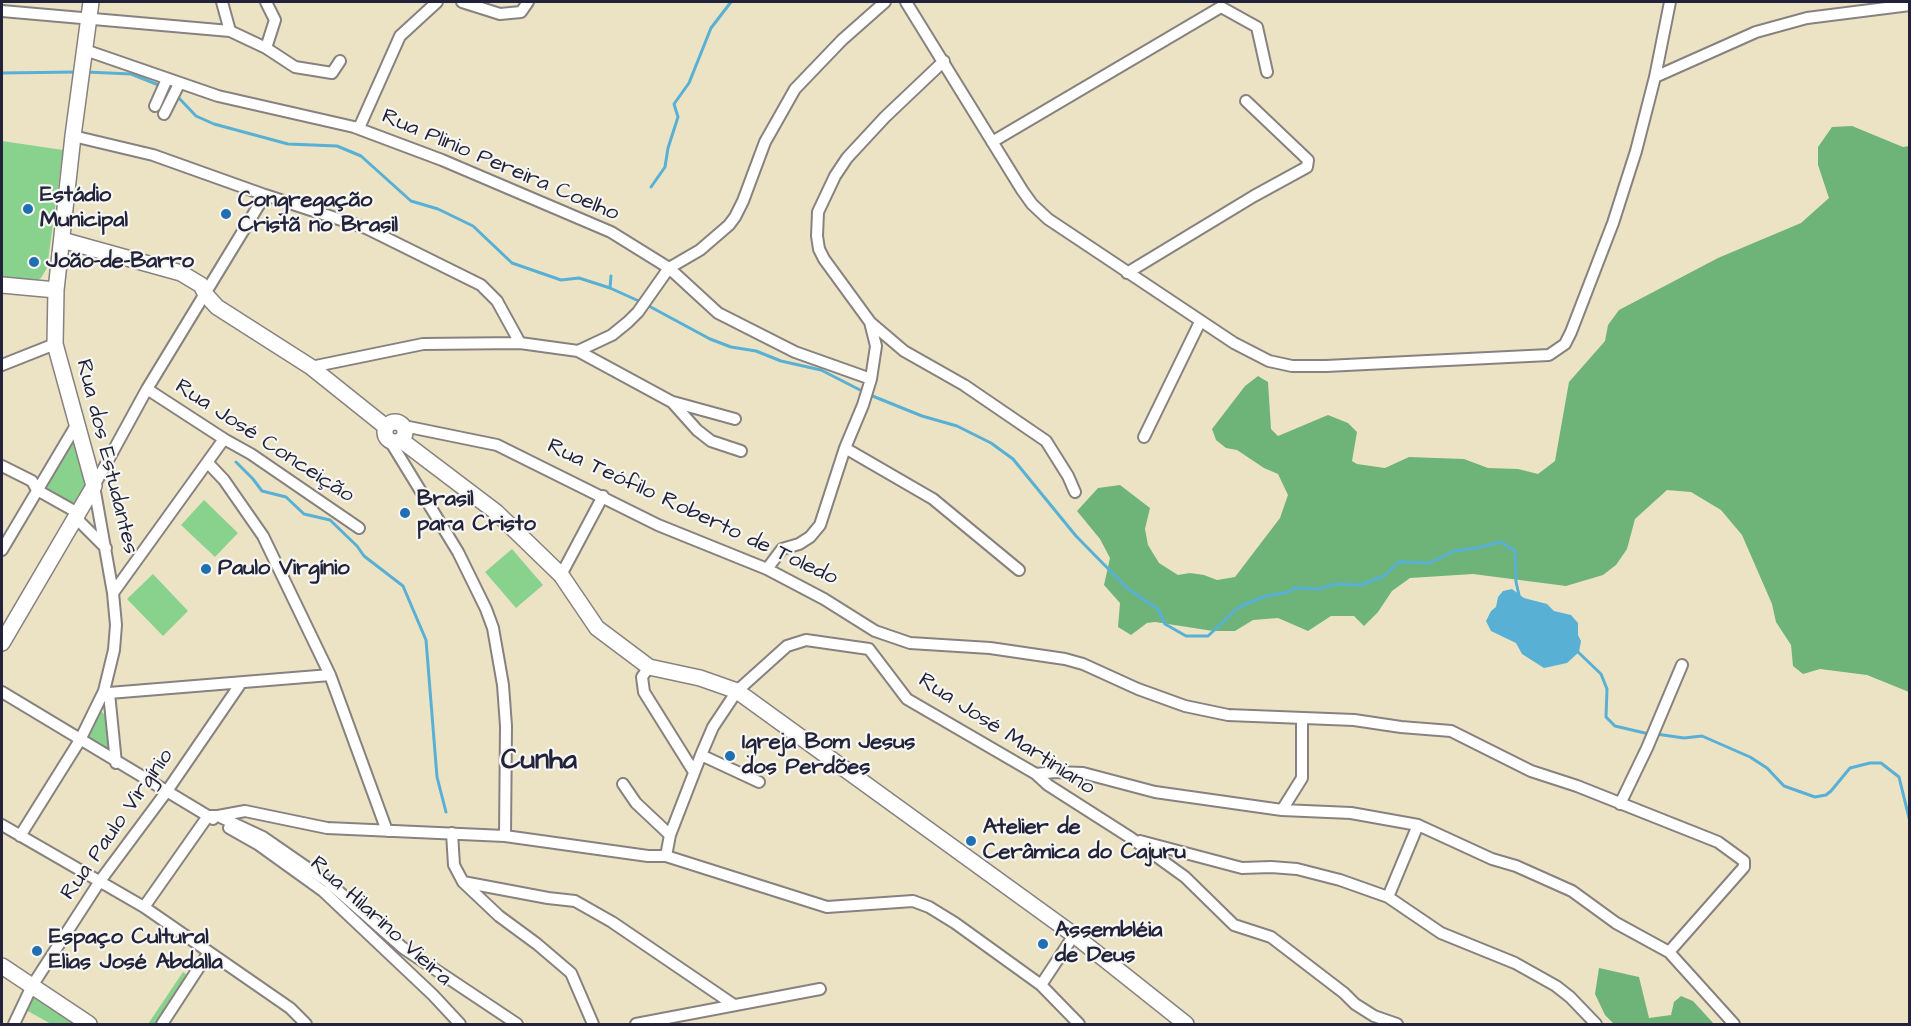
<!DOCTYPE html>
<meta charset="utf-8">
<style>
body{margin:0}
#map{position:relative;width:1911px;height:1026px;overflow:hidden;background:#ece3c5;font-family:"Architects Daughter",sans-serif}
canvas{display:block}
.frame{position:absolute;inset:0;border:3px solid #22223b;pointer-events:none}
</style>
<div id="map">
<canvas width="1911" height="1026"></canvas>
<div class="frame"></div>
</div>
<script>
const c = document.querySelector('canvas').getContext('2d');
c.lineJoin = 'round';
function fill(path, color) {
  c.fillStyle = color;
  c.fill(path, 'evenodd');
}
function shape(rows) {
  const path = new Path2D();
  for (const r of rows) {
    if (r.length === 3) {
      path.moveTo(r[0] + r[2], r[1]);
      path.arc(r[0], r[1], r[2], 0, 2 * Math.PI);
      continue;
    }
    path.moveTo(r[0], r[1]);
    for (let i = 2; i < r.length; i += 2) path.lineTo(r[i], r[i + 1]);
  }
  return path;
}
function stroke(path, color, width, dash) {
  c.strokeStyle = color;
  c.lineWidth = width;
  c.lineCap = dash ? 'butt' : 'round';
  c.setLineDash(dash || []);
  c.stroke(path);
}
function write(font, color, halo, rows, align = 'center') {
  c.font = font + ' "Architects Daughter",sans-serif';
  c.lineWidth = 4.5;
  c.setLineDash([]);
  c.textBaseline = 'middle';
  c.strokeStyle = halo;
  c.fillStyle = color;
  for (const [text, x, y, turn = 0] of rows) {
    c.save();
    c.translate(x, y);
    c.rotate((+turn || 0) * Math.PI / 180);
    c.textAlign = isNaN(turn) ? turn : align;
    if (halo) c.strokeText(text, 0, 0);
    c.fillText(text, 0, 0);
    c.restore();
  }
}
fill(shape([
 [2,141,63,150,47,268,41,278,34,282,2,281],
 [73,440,76,440,86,486,77,501,73,503,68,503,46,489,46,482],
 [204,500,238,533,215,557,181,525],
 [512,549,543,585,516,608,485,572],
 [153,574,188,611,163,636,127,599],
 [102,712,107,717,112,750,108,751,88,739,87,736,99,713],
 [183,972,190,977,158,1024,148,1024],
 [34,994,81,1024,51,1024,26,1010]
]), '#89d28e');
fill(shape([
 [1852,126,1903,147,1909,146,1909,692,1867,675,1820,669,1803,674,1793,666,1791,645,1776,622,1772,604,1742,535,1721,510,1691,492,1667,490,1635,519,1627,549,1616,565,1603,575,1566,586,1473,574,1410,578,1392,591,1378,612,1364,626,1354,616,1331,616,1308,631,1278,618,1253,620,1235,631,1213,631,1155,622,1147,623,1131,635,1118,627,1120,603,1104,585,1110,558,1100,539,1077,511,1098,488,1120,485,1150,508,1145,529,1148,545,1159,563,1178,575,1190,573,1204,575,1217,580,1235,577,1280,518,1288,495,1278,474,1264,468,1237,450,1226,448,1216,440,1212,429,1245,386,1258,376,1268,382,1271,429,1278,436,1328,415,1348,423,1357,432,1352,461,1357,464,1385,468,1409,457,1464,459,1488,468,1518,469,1538,474,1555,461,1569,382,1605,341,1608,325,1619,310,1718,258,1801,223,1829,198,1818,165,1818,147,1832,127],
 [1599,968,1639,977,1649,1018,1671,1015,1674,1002,1681,996,1693,1001,1714,1024,1614,1024,1605,1015,1595,994]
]), '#6eb479');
fill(shape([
 [1512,589,1524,598,1547,604,1554,611,1571,615,1578,623,1578,635,1581,641,1579,652,1567,663,1544,668,1522,654,1516,643,1491,631,1486,621,1491,611,1496,607,1498,597,1503,591]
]), '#58b0d5');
stroke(shape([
 [86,72,131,74,161,86],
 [2,73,76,72],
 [177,96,196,116,214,124,288,144,337,146,361,156,411,201,438,209,473,226,512,263,561,280,579,278,610,288,641,302],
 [651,187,665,167,668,148,678,117,674,104,689,83,711,28,731,2],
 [610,288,611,276],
 [647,305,710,339,731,347,756,351,781,361,821,370,864,392],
 [870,395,922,416,957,426,991,443,1013,459,1076,536,1128,589,1158,609,1165,624,1186,636,1208,636,1239,607,1266,596,1289,592,1294,588,1319,589,1335,584,1361,585,1384,576,1399,562,1430,563,1454,551,1476,548,1501,542,1515,551,1516,582,1519,595],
 [236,462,253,479,262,491,286,497,304,514,330,520,357,546,364,556,403,586,426,640,437,777,446,812],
 [1577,651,1601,674,1607,689,1606,717,1615,726,1649,734],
 [1656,734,1684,738,1702,736,1750,757,1767,768,1784,786,1815,797,1826,795,1831,791,1850,768,1870,763,1881,763,1899,777,1910,822]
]), '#58b0d5', 3);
const street = shape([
 [222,2,230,31],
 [266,2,275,20,266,48],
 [462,2,500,14,521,12,528,2],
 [906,2,1022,190,1032,204,1048,219,1234,343,1269,361,1292,366,1326,366,1549,355,1565,344,1571,332,1613,223,1636,151,1655,77,1670,2],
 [2,11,230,31,266,48,295,67,332,73,340,61],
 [85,50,218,96,354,127,442,160,611,232,669,268,718,313,795,352,871,379],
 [1655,77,1756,32,1807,18,1910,5],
 [155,106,167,79],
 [164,114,179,84],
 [359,128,400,36,437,2],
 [73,136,153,155,265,195,366,228,481,285,497,301,520,343],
 [992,142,1221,7,1257,27,1267,72],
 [1127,273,1254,196,1307,167,1308,160,1246,101],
 [870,322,904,351,964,385,1046,441,1068,476,1075,492],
 [578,351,612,335,628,322,638,312,669,268,700,250,729,225,735,217,743,201,765,142,795,89,842,40,885,2],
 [2,365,55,344],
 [311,367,423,344,520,343,578,351,672,402,697,430,711,441,741,451],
 [147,389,224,439,251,454,359,528],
 [673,402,735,419],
 [404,426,497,445,658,525,767,569,824,599,875,631,910,643,990,648,1065,659,1083,664,1138,689,1185,706,1228,715,1354,720,1401,727,1451,731,1531,771,1577,786,1718,842,1744,861,1744,867,1669,952],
 [1144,437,1200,322],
 [390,441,458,552,486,609,493,628,503,685,506,726,505,836],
 [845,448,933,499,1019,570],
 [208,463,224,480,263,536,330,675,387,831],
 [2,466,32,481,37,490,78,513,79,521,106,548],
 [2,550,78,422],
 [767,569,782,549,799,544,810,537,820,525,845,448,863,405,871,379,876,346,870,322,824,259,819,249,817,236,818,212,835,176,847,158,885,117,944,61],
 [561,575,603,496],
 [113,593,224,439],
 [869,649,907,699,1036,774,1048,785,1131,838,1185,877,1234,925,1271,937,1344,993,1355,1004,1374,1016,1397,1024],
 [649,667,642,677,644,692,694,772],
 [104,691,109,693,330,675],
 [2,692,208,816,218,816,263,837,328,882,403,948,517,1024],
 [109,693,116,763],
 [701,755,759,782],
 [1036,774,1055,772,1083,773,1155,792,1282,810,1351,813,1418,825,1492,859,1516,866,1572,891,1616,923,1669,952,1734,1024],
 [623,784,636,803,670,835],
 [1620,804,1647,748,1682,665],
 [1282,810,1302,778,1302,720],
 [218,816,245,811,327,828,505,836,648,856,666,856,827,907,913,901,929,907,955,923,1041,985,1079,1024],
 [2,825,144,907,290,1008,306,1024],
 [229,828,259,845,323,891,433,995,460,1024],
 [452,833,454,865,463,882,499,916,537,944,571,973,593,1024],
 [20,836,80,740,104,691,114,650,116,625,113,593,94,486,147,389,265,195],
 [1140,841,1242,868,1271,867,1297,869,1340,880,1388,897,1441,933,1515,963,1556,986,1570,997,1596,1024],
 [666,856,670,835,701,755,713,727,737,691,787,646,806,640,869,649],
 [463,882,548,898,575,901,612,922,734,1005],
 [1388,897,1418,825],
 [144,907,208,816,213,819],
 [1041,985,1074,935],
 [14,1024,32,986,100,881,167,791,241,683],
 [162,1024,209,952],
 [636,1024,820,989]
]);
const secondary = shape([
 [62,240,181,273,201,285,206,295,217,307,311,367,386,427],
 [2,285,56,290],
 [395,432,10],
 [401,440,496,512,561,575,597,628,649,667,700,678,737,691,1074,935,1186,1024],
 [2,643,94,486,55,344,56,290,73,136,91,2],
 [2,966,89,1024]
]);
stroke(street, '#878280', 14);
stroke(secondary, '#878280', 18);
stroke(street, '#fff', 10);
stroke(secondary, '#fff', 15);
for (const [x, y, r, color] of [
 [28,209,6,"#1f6fb2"],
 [226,214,6,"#1f6fb2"],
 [34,262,6,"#1f6fb2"],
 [405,513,6,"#1f6fb2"],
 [206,569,6,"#1f6fb2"],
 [730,756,6,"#1f6fb2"],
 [971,841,6,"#1f6fb2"],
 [1043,944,6,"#1f6fb2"],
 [37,951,6,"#1f6fb2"]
]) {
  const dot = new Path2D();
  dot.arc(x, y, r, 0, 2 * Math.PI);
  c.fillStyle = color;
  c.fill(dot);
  stroke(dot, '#f6f6f2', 2);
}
write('22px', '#22223b', '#f6f6f2', [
 ["Rua Plinio Pereira Coelho",500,166,23],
 ["Rua José Conceição",264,442,33],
 ["Rua dos Estudantes",106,457,76],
 ["Rua Teófilo Roberto de Toledo",692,513,25],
 ["Rua José Martiniano",1006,735,33],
 ["Rua Paulo Virgínio",118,825,-55],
 ["Rua Hilarino Vieira",380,922,42]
]);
write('bold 22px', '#22223b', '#f6f6f2', [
 ["Estádio",40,196],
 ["Municipal",40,221],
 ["Congregação",238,201],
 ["Cristã no Brasil",238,226],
 ["João-de-Barro",46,262],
 ["Brasil",417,500],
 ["para Cristo",417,525],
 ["Paulo Virgínio",218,569],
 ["Igreja Bom Jesus",742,743],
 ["dos Perdões",742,768],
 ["Atelier de",983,828],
 ["Cerâmica do Cajuru",983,853],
 ["Assembléia",1055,931],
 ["de Deus",1055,956],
 ["Espaço Cultural",49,938],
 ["Elias José Abdalla",49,963]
], 'left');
write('bold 28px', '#22223b', '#f6f6f2', [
 ["Cunha",539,762]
]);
</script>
